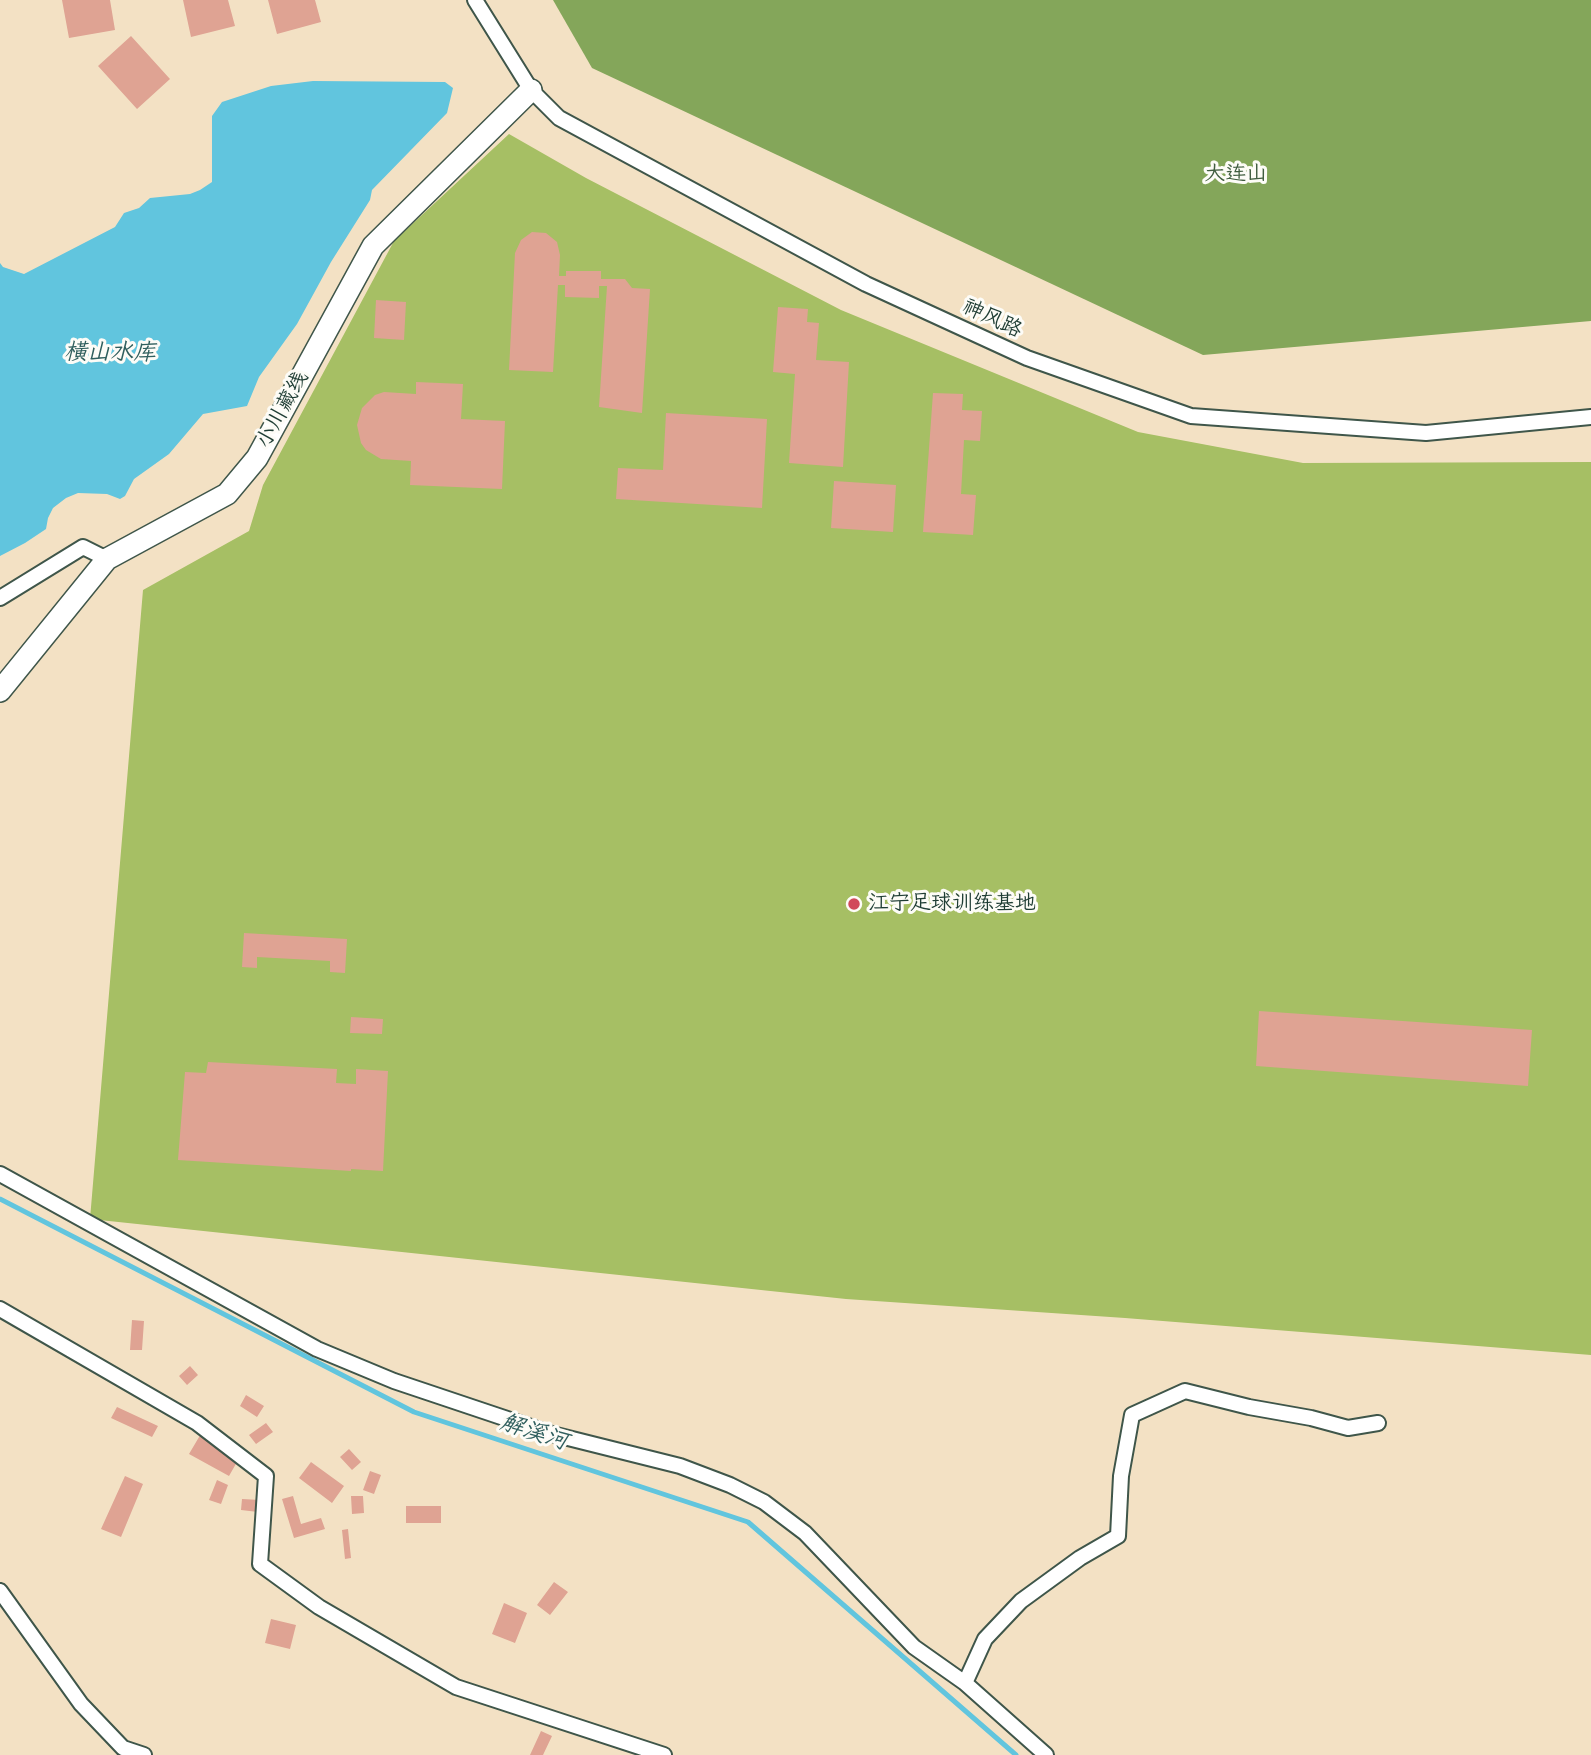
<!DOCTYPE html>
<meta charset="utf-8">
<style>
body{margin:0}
canvas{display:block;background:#f3e1c4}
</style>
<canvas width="1591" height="1755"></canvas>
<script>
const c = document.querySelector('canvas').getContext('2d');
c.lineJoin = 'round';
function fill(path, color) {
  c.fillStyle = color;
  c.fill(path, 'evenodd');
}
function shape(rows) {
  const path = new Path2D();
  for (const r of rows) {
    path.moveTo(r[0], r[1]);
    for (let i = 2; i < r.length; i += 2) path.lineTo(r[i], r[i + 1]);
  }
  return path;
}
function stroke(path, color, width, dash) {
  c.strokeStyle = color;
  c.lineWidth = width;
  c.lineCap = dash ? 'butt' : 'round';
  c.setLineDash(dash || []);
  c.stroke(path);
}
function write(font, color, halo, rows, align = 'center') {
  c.font = font + ' "Balsamiq Sans","LXGW WenKai TC",sans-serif';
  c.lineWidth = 6;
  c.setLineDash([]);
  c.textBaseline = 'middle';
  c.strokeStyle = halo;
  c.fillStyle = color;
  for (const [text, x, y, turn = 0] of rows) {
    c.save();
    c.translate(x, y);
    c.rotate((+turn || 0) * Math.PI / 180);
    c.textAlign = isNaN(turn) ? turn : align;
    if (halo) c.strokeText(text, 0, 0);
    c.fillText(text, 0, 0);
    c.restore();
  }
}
fill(shape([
 [509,134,586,178,841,310,1138,432,1303,463,1591,462,1591,1355,1125,1318,846,1299,90,1219,143,590,249,531,263,485,394,241]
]), '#a6bf64');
fill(shape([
 [553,0,1591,0,1591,321,1203,355,592,68]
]), '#84a65a');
fill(shape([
 [313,81,445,82,453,88,447,113,372,190,370,200,331,262,297,324,259,377,247,406,203,414,169,454,134,479,125,496,120,499,107,494,78,493,66,498,53,508,48,518,46,529,25,543,0,556,0,263,3,267,24,274,115,227,124,213,139,208,150,198,190,194,200,190,212,182,212,116,222,102,271,86]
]), '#61c5de');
stroke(shape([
 [0,1199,414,1412,748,1522,1016,1755]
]), '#61c5de', 5);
fill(shape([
 [62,0,110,0,115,30,69,38],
 [183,0,228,0,235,26,191,37],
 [268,0,315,0,321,22,277,34],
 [131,36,170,79,137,109,98,66],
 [532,232,546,233,557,242,560,255,559,276,566,276,566,271,601,271,601,279,625,279,632,288,650,289,642,413,599,407,607,286,599,286,599,298,565,297,565,285,558,285,553,372,509,370,515,253,521,240],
 [376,300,406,302,404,340,374,338],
 [778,307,808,309,807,322,819,323,816,360,849,362,843,467,789,463,795,374,773,372],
 [416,382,463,384,461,419,505,421,502,489,410,485,411,461,381,459,366,450,361,443,357,425,362,408,375,395,384,392,416,394],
 [933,393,963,394,962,410,982,411,980,441,964,440,961,494,976,495,973,535,923,532],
 [666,413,767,419,762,508,616,499,618,468,663,470],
 [834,481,896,485,893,532,831,528],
 [244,933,347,939,345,973,330,972,330,961,257,957,257,968,242,967],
 [1259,1011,1532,1030,1528,1086,1256,1066],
 [351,1017,383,1019,382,1034,350,1033],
 [208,1062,337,1069,336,1083,356,1084,356,1069,388,1071,383,1171,351,1169,351,1171,178,1160,185,1072,206,1073],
 [132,1320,144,1321,142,1350,130,1350],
 [190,1366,198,1375,187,1385,179,1376],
 [246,1395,264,1406,257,1417,240,1406],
 [117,1407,158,1426,152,1437,111,1418],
 [266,1423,273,1432,256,1444,249,1435],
 [202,1432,241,1455,229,1476,189,1454],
 [349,1449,361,1462,352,1470,340,1457],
 [311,1462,344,1486,332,1503,299,1478],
 [370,1471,381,1475,374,1494,363,1490],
 [125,1476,143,1484,121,1537,101,1529],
 [217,1480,228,1485,221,1504,209,1500],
 [293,1496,301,1524,321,1518,325,1529,294,1538,282,1499],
 [351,1496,363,1496,364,1513,352,1514],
 [242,1499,260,1500,258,1512,241,1510],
 [406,1506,441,1506,441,1523,406,1523],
 [348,1529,351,1558,345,1559,342,1530],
 [554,1582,568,1592,550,1615,537,1605],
 [504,1603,527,1613,515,1643,492,1634],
 [271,1619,296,1625,290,1649,265,1643],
 [541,1731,552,1736,543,1755,530,1755]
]), '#dfa393');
const street = shape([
 [475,0,531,90,559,118,866,284,1027,358,1191,416,1426,433,1591,417],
 [0,598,83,547,107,559],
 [0,1174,317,1349,394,1381,552,1434,680,1466,730,1485,764,1502,805,1533,914,1647,965,1683,1046,1755],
 [0,1309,197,1423,266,1476,260,1564,319,1607,456,1687,664,1755],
 [0,1591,81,1704,123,1748,144,1755],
 [965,1683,985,1639,1021,1601,1080,1558,1118,1536,1121,1476,1132,1415,1185,1391,1249,1407,1311,1418,1348,1428,1378,1423]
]);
const secondary = shape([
 [0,691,107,559,227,494,257,458,373,246,531,90]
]);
stroke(street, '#3f564a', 18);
stroke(secondary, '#3f564a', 24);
stroke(street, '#fff', 14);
stroke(secondary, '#fff', 21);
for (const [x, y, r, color] of [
 [854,904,7,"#d1495b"]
]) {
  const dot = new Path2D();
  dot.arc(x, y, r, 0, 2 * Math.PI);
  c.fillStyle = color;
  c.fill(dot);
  stroke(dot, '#fdfcf7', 2.5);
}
write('21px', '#415e40', '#fdfcf7', [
 ["大连山",1236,175]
]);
write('21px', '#1f3d34', '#fdfcf7', [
 ["神风路",992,319,25],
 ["小川藏线",283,410,-61]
]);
write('21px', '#1f3d34', '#fdfcf7', [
 ["江宁足球训练基地",868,904]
], 'left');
write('italic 23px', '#305f5e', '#fdfcf7', [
 ["横山水库",110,353],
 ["解溪河",534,1433,18]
]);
</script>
